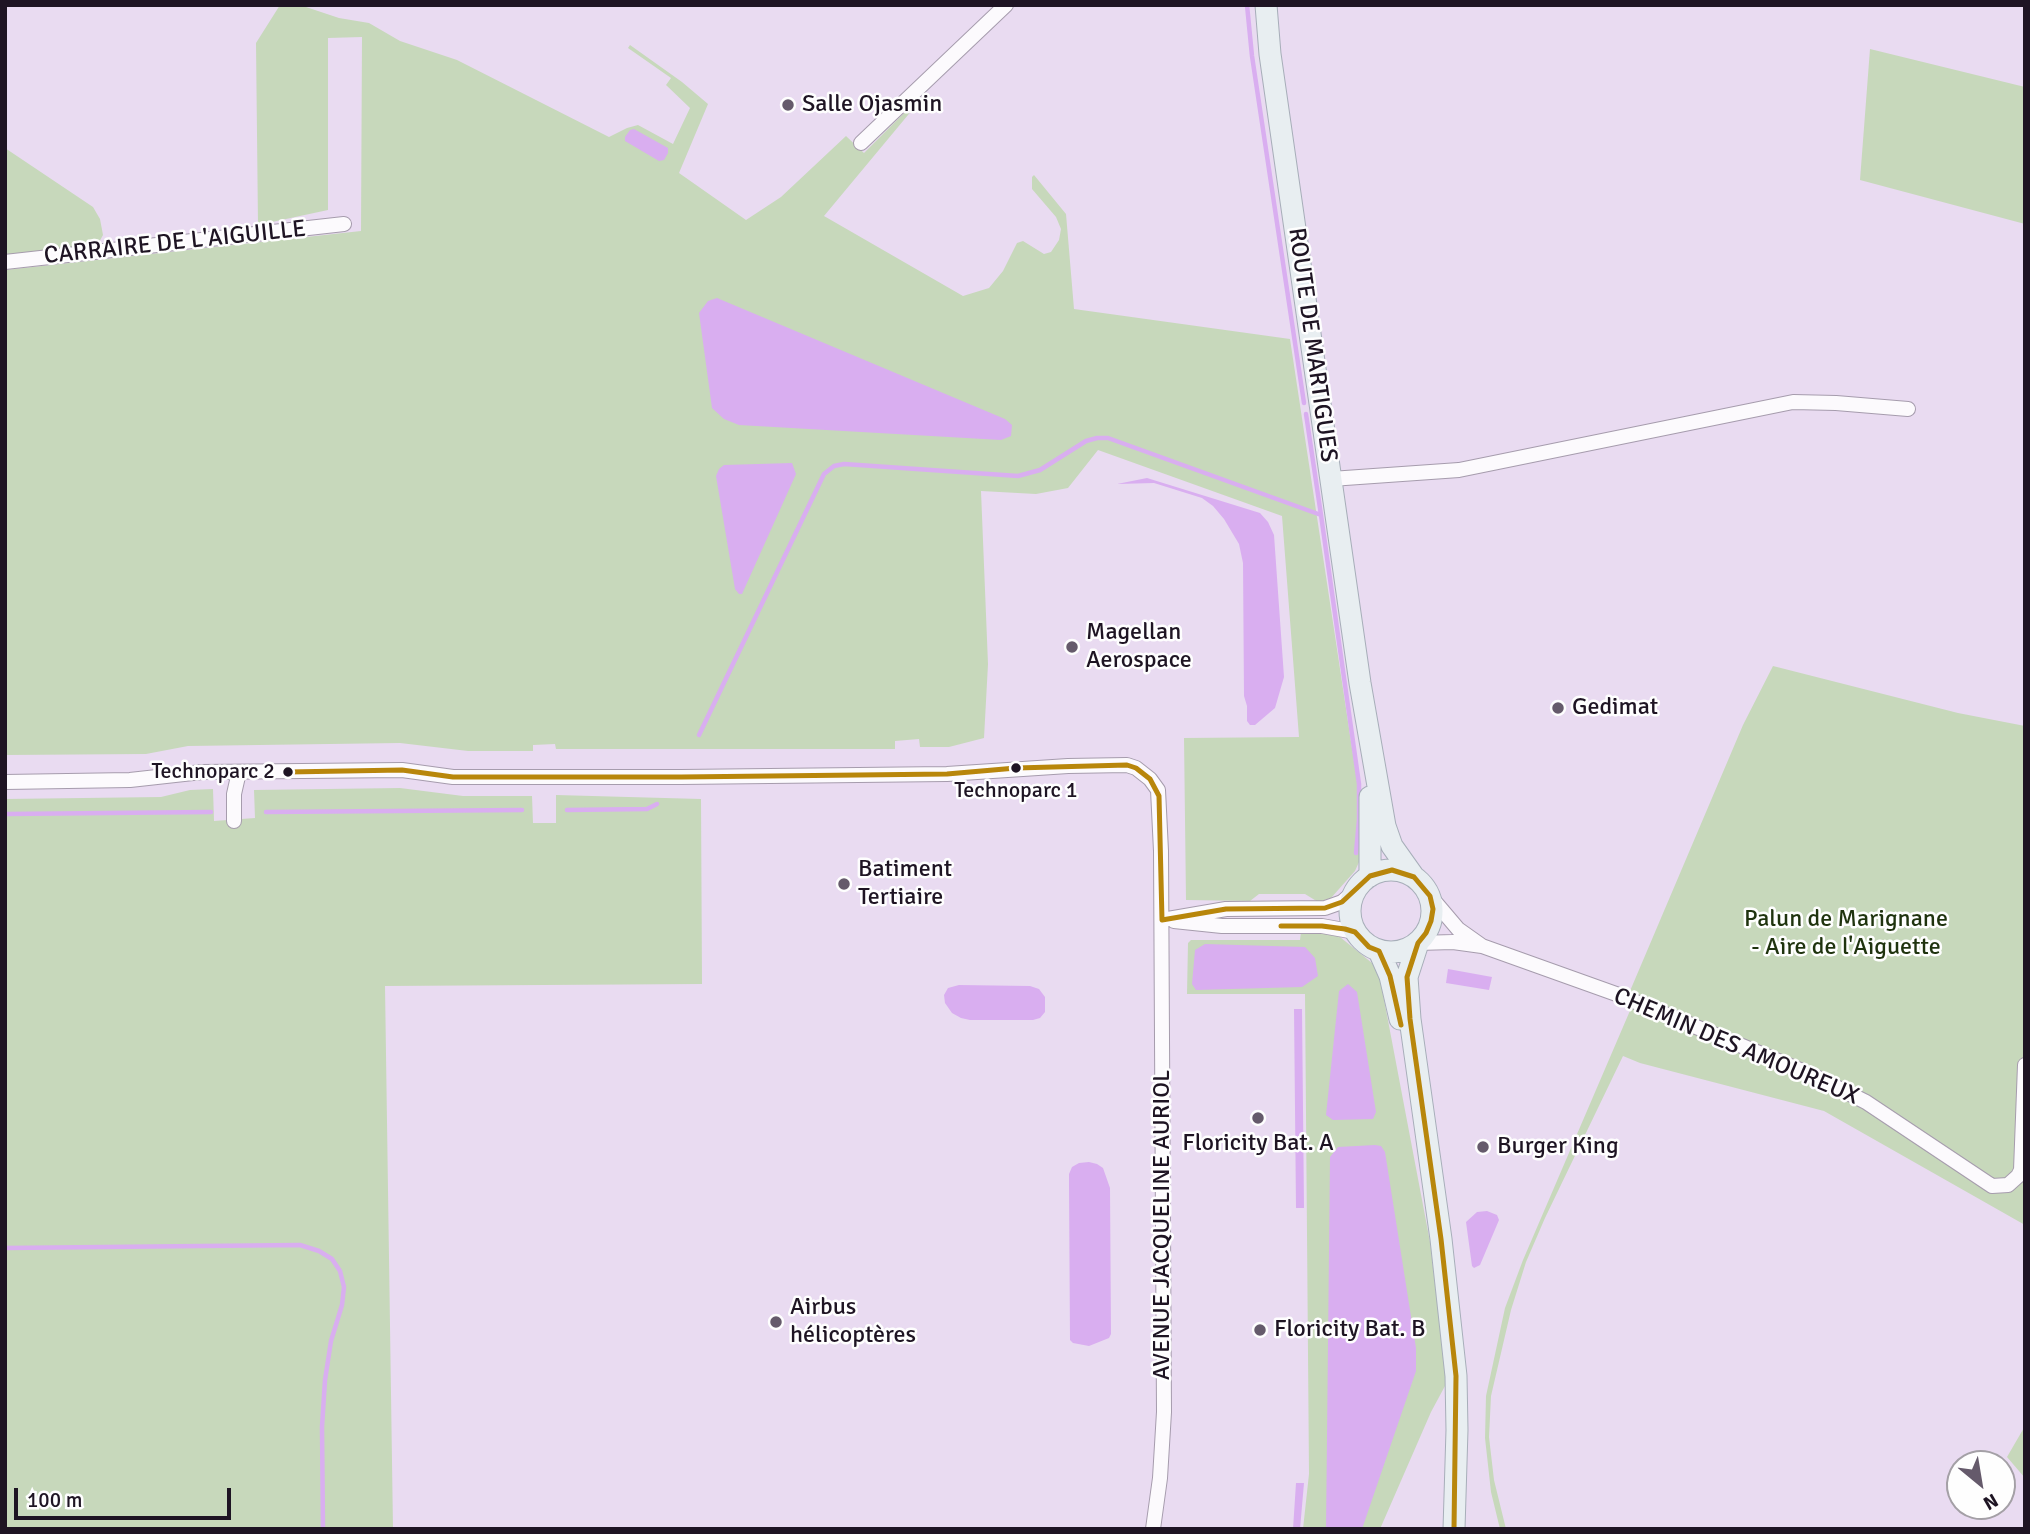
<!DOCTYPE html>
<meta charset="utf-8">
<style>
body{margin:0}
#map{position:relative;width:2030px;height:1534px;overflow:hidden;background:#e9dbf1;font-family:Signika,sans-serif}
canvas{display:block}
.frame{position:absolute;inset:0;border:7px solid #1e1423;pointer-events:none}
.north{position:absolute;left:1946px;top:1450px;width:70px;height:70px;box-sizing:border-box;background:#fefefe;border:2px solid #a4a0a6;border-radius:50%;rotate:150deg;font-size:19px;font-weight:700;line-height:28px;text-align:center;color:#1e1423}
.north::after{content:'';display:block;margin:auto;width:24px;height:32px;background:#655a6b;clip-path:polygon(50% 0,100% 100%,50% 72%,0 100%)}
.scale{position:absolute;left:14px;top:1488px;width:217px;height:32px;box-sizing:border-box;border:4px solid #1e1423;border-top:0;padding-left:9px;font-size:21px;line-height:24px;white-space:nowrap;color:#1e1423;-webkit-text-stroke:5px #fefefe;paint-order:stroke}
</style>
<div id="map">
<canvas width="2030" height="1534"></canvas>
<div class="frame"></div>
<div class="north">N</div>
<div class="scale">100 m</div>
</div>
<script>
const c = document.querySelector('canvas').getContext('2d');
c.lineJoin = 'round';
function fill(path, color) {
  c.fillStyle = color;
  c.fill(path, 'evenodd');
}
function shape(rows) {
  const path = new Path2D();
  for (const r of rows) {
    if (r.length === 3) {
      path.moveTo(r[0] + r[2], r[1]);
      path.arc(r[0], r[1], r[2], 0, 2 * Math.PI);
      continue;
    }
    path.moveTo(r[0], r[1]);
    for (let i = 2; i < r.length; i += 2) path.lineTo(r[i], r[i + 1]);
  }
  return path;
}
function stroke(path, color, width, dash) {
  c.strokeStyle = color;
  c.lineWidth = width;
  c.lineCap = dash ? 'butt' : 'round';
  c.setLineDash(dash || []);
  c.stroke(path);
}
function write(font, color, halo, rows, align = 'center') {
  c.font = font + ' Signika,sans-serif';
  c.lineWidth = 5;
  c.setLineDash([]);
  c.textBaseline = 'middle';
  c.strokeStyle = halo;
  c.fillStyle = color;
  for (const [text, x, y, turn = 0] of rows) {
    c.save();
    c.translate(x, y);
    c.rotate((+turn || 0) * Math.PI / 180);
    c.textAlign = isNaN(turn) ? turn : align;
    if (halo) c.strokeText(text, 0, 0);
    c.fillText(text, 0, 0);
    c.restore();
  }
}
fill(shape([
 [280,5,300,5,339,18,369,23,400,41,457,60,609,137,627,128,638,125,673,144,690,108,666,85,671,78,628,48,630,45,682,82,708,104,679,173,746,220,781,197,846,136,864,153,911,106,913,109,824,216,963,296,989,288,1003,271,1017,243,1023,241,1044,254,1051,252,1059,240,1061,229,1056,217,1032,189,1032,177,1034,175,1066,214,1074,309,1290,339,1362,814,1363,853,1355,871,1331,898,1318,902,1305,894,1259,894,1250,901,1186,900,1184,738,1299,737,1282,516,1098,450,1068,488,1036,494,981,491,988,664,984,738,949,747,920,747,919,739,895,741,895,749,556,749,555,744,533,745,533,751,468,751,400,743,188,746,146,754,5,755,5,270,361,231,362,37,328,38,328,210,258,225,256,43],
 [1870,49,2025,87,2025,224,1860,180],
 [5,148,93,207,100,219,103,235,97,246,5,255],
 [1773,666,1958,713,2025,726,2025,1225,1824,1111,1640,1063,1623,1056,1545,1218,1526,1262,1511,1310,1491,1396,1489,1437,1494,1480,1506,1529,1500,1529,1491,1492,1485,1438,1486,1396,1505,1308,1523,1260,1632,1006,1630,991,1743,725],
 [400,788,463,796,532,796,533,823,556,823,556,795,701,799,702,984,385,986,393,1529,5,1529,5,799,161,797,190,790,213,789,214,821,255,818,254,790],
 [1301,932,1329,933,1340,937,1372,963,1379,973,1430,1242,1445,1369,1445,1386,1431,1412,1380,1529,1303,1529,1309,1474,1305,994,1187,994,1188,943,1191,940,1300,940],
 [2025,1426,2025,1478,2007,1457]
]), '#c7d8bb');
fill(shape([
 [634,129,668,148,668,153,664,160,659,161,625,141,625,137,630,130],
 [717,298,1005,419,1012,425,1011,436,1001,440,739,425,724,419,712,408,699,313,708,301],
 [792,463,796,474,742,594,739,594,735,589,716,476,719,469,724,465],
 [1147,478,1260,513,1268,522,1274,535,1284,677,1275,708,1255,725,1250,725,1247,721,1247,706,1244,696,1243,563,1239,544,1224,519,1213,506,1202,498,1154,483,1117,484],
 [1205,944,1305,947,1315,958,1318,976,1302,987,1196,990,1192,984,1195,950],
 [1448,969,1492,977,1489,990,1446,983],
 [1348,984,1357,992,1376,1112,1373,1119,1333,1120,1326,1115,1339,991],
 [959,985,1030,986,1039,989,1045,997,1045,1012,1040,1018,1033,1020,970,1020,961,1018,952,1013,945,1003,944,995,948,988],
 [1294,1009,1302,1009,1304,1208,1296,1208],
 [1375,1145,1381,1146,1385,1152,1416,1348,1416,1371,1362,1529,1326,1529,1330,1157,1338,1147],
 [1089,1162,1097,1164,1103,1168,1110,1188,1111,1334,1109,1338,1089,1346,1073,1343,1070,1340,1069,1185,1069,1174,1072,1167,1079,1163],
 [1487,1211,1497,1215,1499,1220,1480,1265,1474,1268,1472,1266,1466,1222,1477,1212],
 [1296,1483,1304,1483,1300,1529,1293,1529]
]), '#d9aef0');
stroke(shape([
 [1247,5,1252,56,1304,403],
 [1306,414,1321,515],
 [699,735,824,474,834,466,844,464,1018,476,1040,470,1086,441,1097,438,1108,438,1321,515,1359,784,1359,820,1356,853],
 [567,810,647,809,657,804],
 [266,812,522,810],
 [5,814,211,812],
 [5,1248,300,1245,319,1251,332,1259,340,1271,344,1287,342,1305,331,1341,325,1380,322,1427,323,1529]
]), '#d9aef0', 4.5);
const minor = shape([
 [861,143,1006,5],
 [5,262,344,224],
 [1331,479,1459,470,1793,402,1836,403,1908,409],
 [5,782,130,780,202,772,402,770,453,777,681,777,947,774,1068,766,1127,765,1136,768,1150,779,1158,790,1161,851,1164,1412,1160,1478,1153,1529],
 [234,821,234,794,239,772],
 [1162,920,1226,909,1325,908,1342,902,1356,890],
 [1174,921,1222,926,1322,926,1355,932],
 [1418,943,1453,942,1482,946,1458,929,1430,896],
 [1482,946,1619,995,1812,1075,1866,1102,1992,1186,2008,1185,2018,1176,2021,1170,2025,1065]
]);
const primary = shape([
 [1266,5,1270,54,1360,683,1385,826,1392,846,1414,877],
 [1391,911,41],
 [1370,876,1370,797],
 [1418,943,1407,977,1410,1019,1441,1239,1456,1376,1457,1430,1454,1529],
 [1379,951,1390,976,1400,1019]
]);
stroke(minor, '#a69cad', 16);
stroke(primary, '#a7aeb9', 23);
stroke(minor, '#fcfafd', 14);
stroke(primary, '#e8eef1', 21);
stroke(shape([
 [288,772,402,770,453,777,681,777,947,774,1016,768,1127,765,1136,768,1150,779,1159,796,1162,920],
 [1162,920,1226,909,1325,908,1342,902,1370,876,1392,870,1414,877,1430,896,1433,909,1431,921,1426,933,1418,943,1407,977,1410,1019,1441,1239,1456,1376,1454,1529],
 [1281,926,1322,926,1345,929,1355,932,1369,947,1379,951,1390,976,1401,1025]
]), '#b8860b', 5);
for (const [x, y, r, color] of [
 [788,105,7,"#655a6b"],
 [1072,647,7,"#655a6b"],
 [1558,708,7,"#655a6b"],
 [1016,768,6,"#1e1423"],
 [288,772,6,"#1e1423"],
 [844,884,7,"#655a6b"],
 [1258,1118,7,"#655a6b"],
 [1483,1147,7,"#655a6b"],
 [776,1322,7,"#655a6b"],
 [1260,1330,7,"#655a6b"]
]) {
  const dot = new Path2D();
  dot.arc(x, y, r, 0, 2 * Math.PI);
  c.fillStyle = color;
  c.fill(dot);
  stroke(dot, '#fefefe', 2.5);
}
write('22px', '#1e1423', '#fefefe', [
 ["Technoparc 2",275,772],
 ["Technoparc 1",1016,791,"center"]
], 'right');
write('24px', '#1e1423', '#fefefe', [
 ["Salle Ojasmin",802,105],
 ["Magellan",1086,633],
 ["Aerospace",1086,661],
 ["Gedimat",1572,708],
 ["Batiment",858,870],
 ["Tertiaire",858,898],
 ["Floricity Bat. A",1258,1144,"center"],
 ["Burger King",1497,1147],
 ["Airbus",790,1308],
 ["hélicoptères",790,1336],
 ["Floricity Bat. B",1274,1330]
], 'left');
write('24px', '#1e1423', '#fefefe', [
 ["CARRAIRE DE L'AIGUILLE",175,243,-6],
 ["ROUTE DE MARTIGUES",1312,345,82],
 ["CHEMIN DES AMOUREUX",1736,1047,23],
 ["AVENUE JACQUELINE AURIOL",1163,1225,-90]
]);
write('24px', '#1f330e', '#fefefe', [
 ["Palun de Marignane",1846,920],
 ["- Aire de l'Aiguette",1846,948]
]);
</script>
